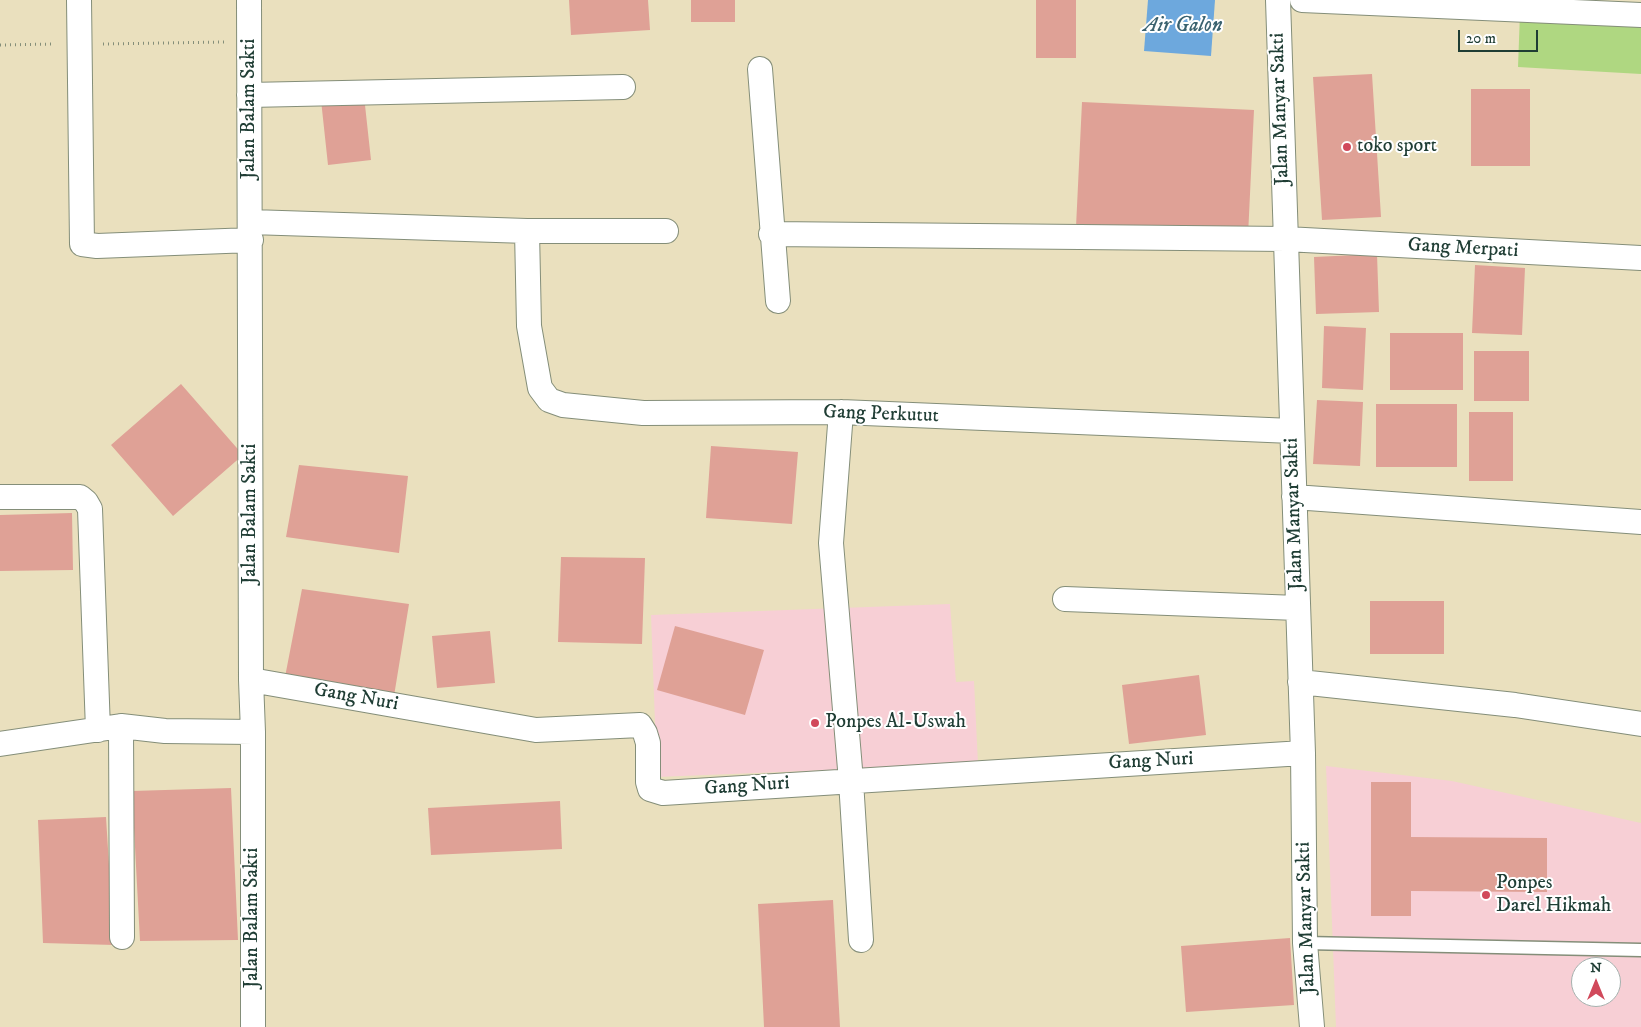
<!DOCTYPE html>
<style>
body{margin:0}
#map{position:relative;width:1641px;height:1027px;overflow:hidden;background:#eae0be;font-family:"IM FELL DW Pica",serif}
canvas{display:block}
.north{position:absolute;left:1571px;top:957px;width:50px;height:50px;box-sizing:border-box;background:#fff;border:1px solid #a5b1ae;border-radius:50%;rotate:0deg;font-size:14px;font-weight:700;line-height:20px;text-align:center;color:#1f3d34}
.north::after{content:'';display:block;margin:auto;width:18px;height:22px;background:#d1495b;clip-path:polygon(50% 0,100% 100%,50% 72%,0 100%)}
.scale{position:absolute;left:1458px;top:30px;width:80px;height:22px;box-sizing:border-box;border:2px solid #1f3d34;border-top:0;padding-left:6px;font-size:15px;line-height:18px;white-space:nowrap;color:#1f3d34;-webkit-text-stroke:4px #fff;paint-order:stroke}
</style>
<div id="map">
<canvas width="1641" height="1027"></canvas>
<div class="north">N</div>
<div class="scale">20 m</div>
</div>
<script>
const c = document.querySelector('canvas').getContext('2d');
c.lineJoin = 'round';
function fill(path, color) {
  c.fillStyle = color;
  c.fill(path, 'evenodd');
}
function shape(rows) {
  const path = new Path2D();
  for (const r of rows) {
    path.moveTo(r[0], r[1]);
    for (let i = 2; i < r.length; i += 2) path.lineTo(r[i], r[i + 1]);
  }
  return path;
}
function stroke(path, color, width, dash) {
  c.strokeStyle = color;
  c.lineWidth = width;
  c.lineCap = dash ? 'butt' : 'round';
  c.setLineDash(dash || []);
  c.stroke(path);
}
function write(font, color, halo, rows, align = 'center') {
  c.font = font + ' "IM FELL DW Pica",serif';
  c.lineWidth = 4;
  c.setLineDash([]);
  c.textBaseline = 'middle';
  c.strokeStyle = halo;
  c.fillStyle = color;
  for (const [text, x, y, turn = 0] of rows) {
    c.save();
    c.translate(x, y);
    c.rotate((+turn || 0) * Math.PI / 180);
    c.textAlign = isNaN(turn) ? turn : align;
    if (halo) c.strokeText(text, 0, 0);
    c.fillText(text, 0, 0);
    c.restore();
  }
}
fill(shape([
 [950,604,956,682,974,681,978,764,657,777,651,615],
 [1326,766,1452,781,1641,823,1641,1027,1336,1027],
 [1581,967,1611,967,1611,997,1581,997]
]), '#f7cfd5');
fill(shape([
 [1520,13,1641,17,1641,74,1518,67]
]), '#afd781');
fill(shape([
 [1148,0,1215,0,1211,56,1144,51]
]), '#6da8dd');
fill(shape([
 [569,0,648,0,650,30,571,35],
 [691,0,735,0,735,22,691,22],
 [1036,0,1076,0,1076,58,1036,58],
 [1372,74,1381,217,1322,220,1313,77],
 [1471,89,1530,89,1530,166,1471,166],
 [364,96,371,160,328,165,321,100],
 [1082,102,1254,110,1248,236,1076,227],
 [1377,254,1379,312,1316,314,1314,257],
 [1475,265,1525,268,1522,335,1472,333],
 [1324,326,1366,328,1363,390,1322,388],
 [1390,333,1463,333,1463,390,1390,390],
 [1474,351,1529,351,1529,401,1474,401],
 [181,384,243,455,173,516,111,445],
 [1317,400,1363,402,1360,466,1313,464],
 [1376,404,1457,404,1457,467,1376,467],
 [1469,412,1513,412,1513,481,1469,481],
 [711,446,798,452,792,524,706,518],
 [299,465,408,476,399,553,286,537],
 [72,513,73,570,0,571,0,515],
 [561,557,645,558,642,644,558,642],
 [302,589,409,604,394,696,285,677],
 [1370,601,1444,601,1444,654,1370,654],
 [675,626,764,650,745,715,657,690],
 [490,631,495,683,437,688,432,636],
 [1199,675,1206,735,1129,744,1122,685],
 [1371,782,1411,782,1411,837,1547,838,1547,892,1411,891,1411,916,1371,916],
 [231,788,238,940,140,941,132,791],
 [560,801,562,849,431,855,428,808],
 [106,817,114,945,43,943,38,820],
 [833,900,840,1027,764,1027,758,904],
 [1290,938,1294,1005,1186,1012,1181,946]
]), '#dfa196');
const lane = shape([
 [1305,943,1641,950]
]);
const street = shape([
 [79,0,82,244,97,246,251,240],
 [249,0,251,680,253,732,253,1027],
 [1278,0,1303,753,1305,943,1312,1027],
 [1302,0,1641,15],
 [760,69,778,301],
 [249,95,623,87],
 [251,222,527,231,529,326,540,388,549,400,563,405,643,413,841,412,1292,431],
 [527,231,666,231],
 [771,234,1286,239,1641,258],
 [841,412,831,543,851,781,861,940],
 [0,497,80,497,86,502,90,509,98,730],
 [1294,497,1641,522],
 [1065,599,1297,608],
 [251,680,536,730,640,725,645,733,648,743,648,782,650,789,663,793,1303,753],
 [1300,682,1515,705,1641,724],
 [121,726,122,937],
 [0,744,121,726,165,731,253,732]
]);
stroke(lane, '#848e79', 15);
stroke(street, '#848e79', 26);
stroke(shape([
 [103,44,224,42],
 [0,45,54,44]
]), '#848e79', 3, [1, 4]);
stroke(lane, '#fff', 12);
stroke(street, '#fff', 24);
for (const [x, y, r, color] of [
 [1347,147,5,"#d1495b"],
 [815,723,5,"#d1495b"],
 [1486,895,5,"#d1495b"]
]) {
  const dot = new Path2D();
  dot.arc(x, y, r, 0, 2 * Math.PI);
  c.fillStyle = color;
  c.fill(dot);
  stroke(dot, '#fff', 2);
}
write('20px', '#1f3d34', '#fff', [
 ["Jalan Balam Sakti",250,109,-90],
 ["Jalan Manyar Sakti",1281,109,-92],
 ["Gang Merpati",1463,249,3],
 ["Gang Perkutut",881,415,2],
 ["Jalan Balam Sakti",251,514,-90],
 ["Jalan Manyar Sakti",1295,514,-92],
 ["Gang Nuri",356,698,10],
 ["Gang Nuri",1151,762,-3],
 ["Gang Nuri",747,787,-4],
 ["Jalan Balam Sakti",253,918,-90],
 ["Jalan Manyar Sakti",1307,918,-92]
]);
write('20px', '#1f3d34', '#fff', [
 ["toko sport",1357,147],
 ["Ponpes Al-Uswah",825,723],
 ["Ponpes",1496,884],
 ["Darel Hikmah",1496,907]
], 'left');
write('italic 21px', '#3a626f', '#fff', [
 ["Air Galon",1183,27]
]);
</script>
